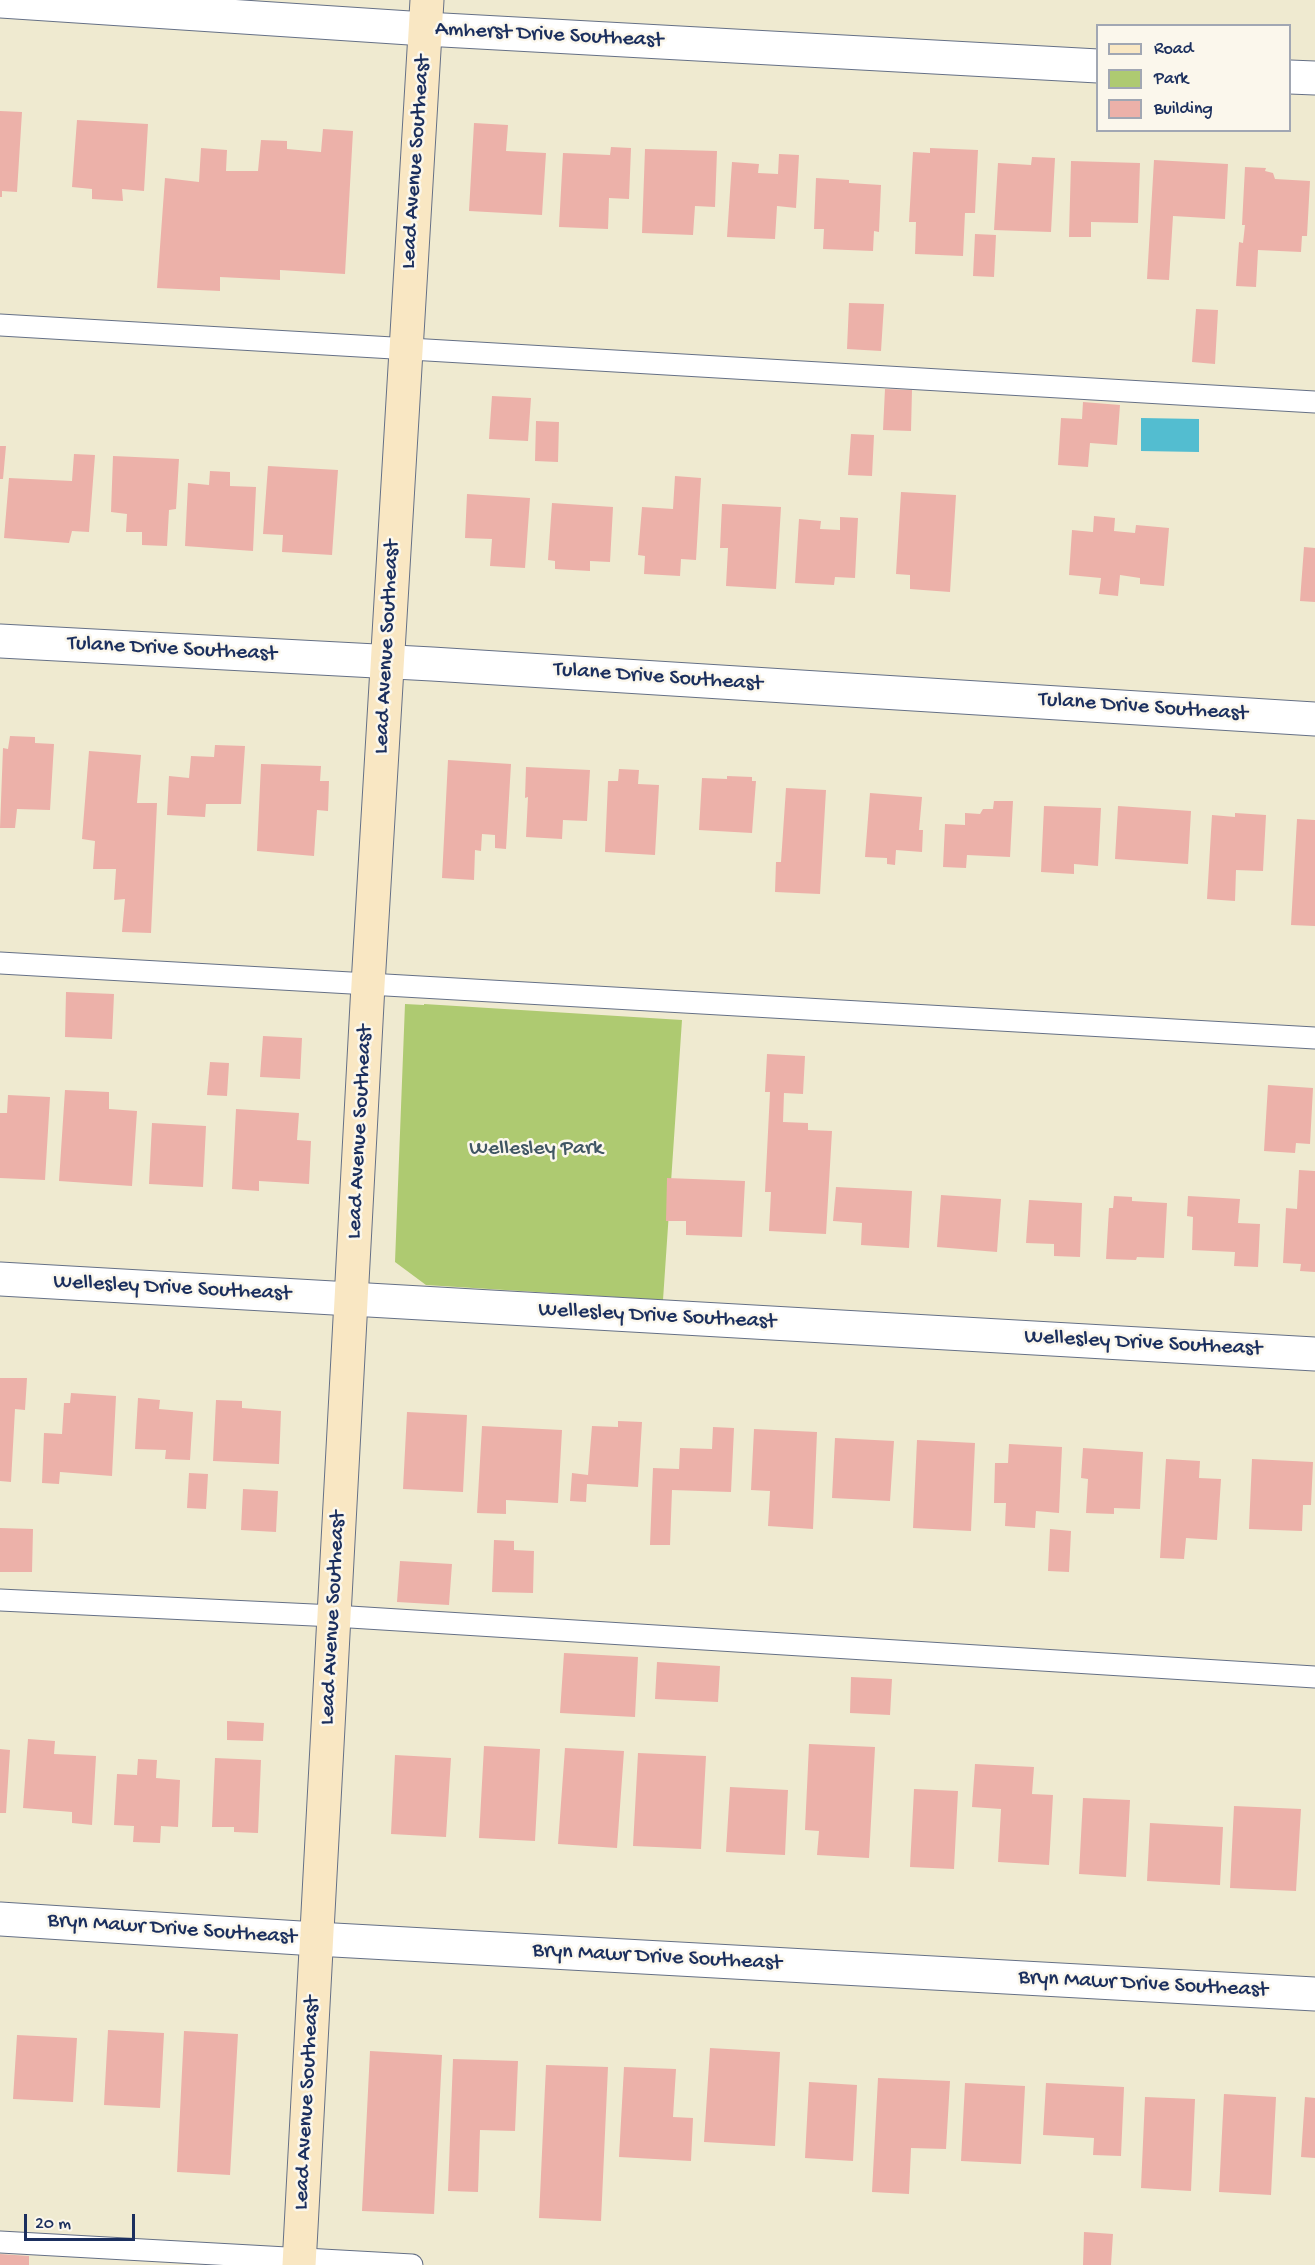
<!DOCTYPE html>
<style>
body{margin:0}
#map{position:relative;width:1315px;height:2265px;overflow:hidden;background:#efead0;font-family:"Gochi Hand",sans-serif}
canvas{display:block}
.legend{position:absolute;left:1096px;top:24px;width:195px;height:108px;box-sizing:border-box;background:#fbf7ec;border:2px solid #a1a7b3;margin:0;padding:8px 10px;list-style:none;font-size:18px;color:#1b2f5e}
.legend li{display:flex;align-items:center;gap:12px;height:30px}
.legend b{width:30px;border:2px solid #a1a7b3}
.scale{position:absolute;left:24px;top:2214px;width:111px;height:27px;box-sizing:border-box;border:3px solid #1b2f5e;border-top:0;padding-left:8px;font-size:18px;line-height:21px;white-space:nowrap;color:#1b2f5e;-webkit-text-stroke:4px #fbf7ec;paint-order:stroke}
</style>
<div id="map">
<canvas width="1315" height="2265"></canvas>
<ul class="legend">
<li><b style="height:8px;background:#f9e7c3"></b>Road</li>
<li><b style="height:16px;background:#aeca71"></b>Park</li>
<li><b style="height:16px;background:#ecb1a9"></b>Building</li>
</ul>
<div class="scale">20 m</div>
</div>
<script>
const c = document.querySelector('canvas').getContext('2d');
c.lineJoin = 'round';
function fill(path, color) {
  c.fillStyle = color;
  c.fill(path, 'evenodd');
}
function shape(rows) {
  const path = new Path2D();
  for (const r of rows) {
    path.moveTo(r[0], r[1]);
    for (let i = 2; i < r.length; i += 2) path.lineTo(r[i], r[i + 1]);
  }
  return path;
}
function stroke(path, color, width, dash) {
  c.strokeStyle = color;
  c.lineWidth = width;
  c.lineCap = dash ? 'butt' : 'round';
  c.setLineDash(dash || []);
  c.stroke(path);
}
function write(font, color, halo, rows, align = 'center') {
  c.font = font + ' "Gochi Hand",sans-serif';
  c.lineWidth = 5;
  c.setLineDash([]);
  c.textBaseline = 'middle';
  c.strokeStyle = halo;
  c.fillStyle = color;
  for (const [text, x, y, turn = 0] of rows) {
    c.save();
    c.translate(x, y);
    c.rotate((+turn || 0) * Math.PI / 180);
    c.textAlign = isNaN(turn) ? turn : align;
    if (halo) c.strokeText(text, 0, 0);
    c.fillText(text, 0, 0);
    c.restore();
  }
}
fill(shape([
 [405,1004,424,1005,424,1004,682,1020,663,1300,426,1285,395,1262]
]), '#aeca71');
fill(shape([
 [1141,418,1199,419,1199,452,1141,451]
]), '#53bdd0');
fill(shape([
 [0,111,22,112,17,192,2,191,2,197,0,197],
 [77,120,148,124,144,191,122,189,123,201,92,199,92,189,72,187],
 [474,123,508,125,506,151,546,153,542,215,469,211],
 [323,129,353,131,345,274,280,270,280,280,220,277,220,291,157,288,165,178,199,182,201,148,227,150,226,171,258,171,261,140,287,141,287,149,321,152],
 [611,147,631,148,629,199,609,198,608,229,559,227,563,153,610,155],
 [930,148,978,150,975,213,965,213,963,256,915,254,916,222,909,222,913,152,930,153],
 [645,149,717,151,715,207,695,206,693,235,642,233],
 [779,154,799,155,796,208,777,206,775,239,727,237,732,162,759,164,758,173,778,174],
 [1032,157,1055,158,1051,232,994,230,998,163,1031,165],
 [1154,160,1228,164,1225,219,1173,216,1169,280,1147,279],
 [1071,161,1140,163,1138,223,1091,222,1091,237,1069,237],
 [1245,167,1266,168,1265,171,1273,173,1275,179,1310,181,1307,236,1302,236,1301,252,1258,250,1256,287,1236,286,1239,242,1243,243,1245,225,1242,225],
 [816,178,849,180,849,183,881,185,879,232,874,231,873,251,823,249,824,229,814,229],
 [975,234,996,235,994,277,973,276],
 [849,303,884,304,881,351,847,349],
 [1196,309,1218,310,1215,364,1192,362],
 [885,389,912,390,911,431,883,430],
 [492,396,531,398,528,441,489,439],
 [1083,402,1120,405,1117,445,1090,443,1088,467,1058,465,1061,418,1082,419],
 [536,421,559,422,558,462,535,461],
 [851,434,874,435,872,476,848,475],
 [0,446,6,446,3,479,0,479],
 [74,454,95,455,89,532,72,531,69,543,4,538,9,478,72,481],
 [113,456,179,459,176,509,169,510,167,546,142,545,142,532,126,532,127,514,111,512],
 [268,466,338,470,332,555,282,552,283,535,263,534],
 [210,471,230,472,230,486,256,487,253,551,185,546,188,483,209,485],
 [675,476,701,478,696,560,681,559,680,576,644,574,645,556,638,555,642,507,673,509],
 [901,492,956,495,950,592,910,589,910,575,896,574],
 [467,494,530,498,525,568,490,566,492,539,465,538],
 [552,503,613,507,610,562,590,561,590,571,555,569,555,561,548,560],
 [722,504,781,507,776,589,726,586,728,548,720,548],
 [1094,516,1115,518,1114,531,1135,533,1136,525,1169,528,1164,586,1140,584,1140,578,1120,575,1118,596,1099,594,1101,578,1069,575,1072,530,1093,532],
 [840,517,858,518,855,578,835,577,834,585,795,583,799,519,821,521,820,529,840,530],
 [1304,547,1315,548,1315,602,1300,601],
 [10,736,35,737,35,743,54,744,50,810,17,809,15,828,0,828,3,748,8,749],
 [215,745,245,746,241,804,206,804,205,817,167,815,169,776,189,778,191,756,214,757],
 [89,751,141,755,137,803,157,803,151,933,122,932,125,899,114,900,116,869,93,869,95,841,82,839],
 [448,760,511,764,506,849,495,848,495,835,482,834,481,851,475,850,474,880,442,878],
 [261,764,321,766,320,781,329,781,328,811,317,810,314,856,257,851],
 [526,767,590,770,587,821,563,820,562,839,526,837,528,797,525,798],
 [619,769,639,770,638,784,659,785,655,855,605,852,608,781,618,781],
 [727,776,752,777,752,781,756,781,752,833,699,830,702,778,727,779],
 [786,788,826,790,820,894,775,892,776,862,781,862],
 [870,793,922,797,919,830,923,830,922,852,896,850,895,865,887,864,887,858,865,857],
 [994,801,1013,801,1010,857,967,855,966,868,943,867,945,824,965,825,965,813,980,814,983,809,993,809],
 [1044,806,1101,808,1098,866,1074,864,1074,874,1041,872],
 [1118,806,1191,811,1188,864,1115,859],
 [1235,813,1266,815,1263,871,1236,870,1235,901,1207,899,1212,815,1235,817],
 [1297,819,1315,820,1315,926,1291,925],
 [66,992,114,994,112,1039,65,1037],
 [263,1036,302,1038,300,1079,260,1077],
 [767,1054,805,1056,803,1094,784,1093,783,1122,808,1123,808,1130,832,1131,826,1234,769,1231,771,1192,765,1192,770,1092,765,1092],
 [210,1062,229,1063,227,1096,207,1095],
 [1268,1085,1313,1088,1310,1144,1296,1143,1295,1153,1264,1151],
 [65,1090,109,1092,109,1109,137,1111,132,1186,59,1181],
 [8,1095,50,1097,45,1180,0,1178,0,1113,7,1113],
 [236,1109,299,1113,297,1140,311,1141,309,1184,259,1181,259,1191,232,1189],
 [152,1123,206,1126,203,1187,149,1184],
 [1299,1170,1315,1171,1315,1272,1300,1271,1301,1264,1283,1263,1286,1208,1297,1209],
 [667,1178,745,1181,742,1237,686,1235,686,1221,666,1221],
 [836,1187,912,1191,909,1248,861,1245,862,1223,833,1221],
 [941,1195,1001,1199,997,1252,937,1247],
 [1114,1196,1132,1197,1132,1201,1167,1203,1164,1258,1137,1257,1136,1260,1106,1259,1109,1208,1113,1208],
 [1188,1196,1240,1199,1238,1223,1260,1224,1258,1267,1234,1266,1235,1252,1192,1250,1193,1217,1187,1216],
 [1029,1200,1082,1203,1080,1257,1054,1256,1054,1244,1026,1243],
 [0,1378,27,1378,25,1410,15,1409,11,1482,0,1481],
 [71,1393,116,1396,112,1476,60,1472,59,1484,42,1483,44,1433,62,1434,64,1403,70,1403],
 [138,1398,160,1400,159,1409,193,1412,190,1460,165,1459,166,1450,135,1449],
 [216,1400,242,1401,242,1408,281,1411,279,1464,213,1461],
 [407,1412,467,1415,463,1492,403,1489],
 [618,1421,642,1422,638,1487,587,1484,586,1502,570,1501,572,1473,588,1475,592,1426,618,1427],
 [482,1426,562,1430,558,1503,506,1500,506,1514,477,1513],
 [713,1427,734,1428,731,1492,672,1490,670,1545,650,1545,653,1468,679,1469,680,1448,712,1449],
 [754,1429,817,1432,813,1529,768,1526,770,1491,751,1490],
 [835,1438,894,1441,890,1501,832,1498],
 [917,1440,975,1443,971,1531,913,1528],
 [1009,1444,1062,1447,1059,1513,1036,1511,1035,1528,1005,1526,1006,1503,994,1503,995,1463,1008,1463],
 [1083,1448,1143,1452,1140,1509,1114,1508,1114,1514,1086,1513,1088,1479,1081,1478],
 [1166,1459,1200,1461,1199,1478,1221,1479,1217,1540,1186,1538,1184,1559,1160,1558],
 [1252,1459,1313,1462,1311,1505,1303,1505,1302,1531,1249,1529],
 [189,1473,208,1474,206,1509,187,1508],
 [243,1489,278,1491,276,1532,241,1530],
 [0,1528,33,1529,32,1572,0,1572],
 [1050,1529,1071,1531,1069,1572,1048,1571],
 [494,1540,514,1541,514,1550,534,1551,533,1593,492,1592],
 [400,1561,452,1564,449,1605,397,1602],
 [564,1653,638,1657,635,1717,560,1713],
 [657,1662,720,1666,718,1702,655,1699],
 [851,1677,892,1679,890,1715,850,1713],
 [227,1721,264,1723,263,1741,227,1740],
 [28,1739,55,1741,54,1754,96,1756,92,1825,72,1823,72,1812,23,1808],
 [809,1744,875,1747,869,1858,817,1855,819,1831,805,1830],
 [484,1746,540,1749,535,1841,479,1838],
 [565,1748,624,1751,617,1848,558,1844],
 [0,1749,10,1750,6,1813,0,1813],
 [638,1753,706,1756,701,1849,633,1846],
 [395,1755,451,1758,446,1837,391,1834],
 [215,1758,261,1760,258,1833,234,1832,234,1827,212,1827],
 [138,1759,157,1760,156,1778,180,1780,178,1827,161,1826,160,1843,133,1842,134,1826,114,1825,117,1774,137,1775],
 [975,1764,1034,1767,1032,1794,1053,1795,1049,1865,998,1862,1001,1809,972,1807],
 [730,1787,788,1790,785,1855,726,1852],
 [914,1789,958,1791,954,1869,910,1867],
 [1083,1798,1130,1800,1126,1877,1079,1874],
 [1234,1806,1301,1809,1296,1891,1230,1888],
 [1150,1823,1223,1827,1220,1885,1147,1881],
 [108,2030,164,2033,160,2108,104,2105],
 [184,2031,238,2034,230,2175,177,2172],
 [17,2035,77,2038,73,2102,13,2099],
 [710,2048,780,2052,775,2146,704,2142],
 [370,2051,442,2055,434,2214,362,2211],
 [453,2059,518,2061,515,2131,480,2130,478,2192,448,2191],
 [546,2065,608,2067,601,2221,539,2218],
 [624,2067,676,2069,673,2117,693,2118,691,2161,619,2157],
 [878,2078,950,2081,946,2149,911,2148,909,2194,872,2192],
 [809,2082,857,2085,853,2161,805,2158],
 [965,2083,1025,2086,1021,2164,961,2161],
 [1046,2083,1124,2087,1121,2156,1093,2155,1094,2138,1043,2135],
 [1224,2094,1276,2097,1271,2195,1219,2192],
 [1145,2097,1195,2099,1191,2191,1141,2188],
 [1305,2097,1315,2098,1315,2158,1301,2157],
 [1084,2232,1113,2234,1111,2265,1083,2265],
 [0,2254,29,2256,29,2265,0,2265]
]), '#ecb1a9');
const lane = shape([
 [0,325,1315,402],
 [0,963,1315,1038],
 [0,1600,334,1616,1315,1677],
 [0,2242,412,2265]
]);
const street = shape([
 [0,1,425,29,1098,66],
 [1290,77,1315,78],
 [0,641,432,664,1315,719],
 [0,1279,1315,1354],
 [0,1919,316,1939,1315,1994]
]);
const secondary = shape([
 [299,2265,368,985,427,0]
]);
stroke(lane, '#657086', 23);
stroke(street, '#657086', 35);
stroke(secondary, '#657086', 35);
stroke(lane, '#fff', 21);
stroke(street, '#fff', 33);
stroke(secondary, '#f9e7c3', 33);
write('22px', '#1b2f5e', '#fbf7ec', [
 ["Amherst Drive Southeast",549,36,3],
 ["Lead Avenue Southeast",417,162,-86],
 ["Lead Avenue Southeast",388,647,-87],
 ["Tulane Drive Southeast",172,650,3],
 ["Tulane Drive Southeast",658,678,4],
 ["Tulane Drive Southeast",1143,708,4],
 ["Lead Avenue Southeast",361,1132,-87],
 ["Wellesley Drive Southeast",172,1289,3],
 ["Wellesley Drive Southeast",657,1317,3],
 ["Wellesley Drive Southeast",1143,1344,3],
 ["Lead Avenue Southeast",334,1618,-87],
 ["Bryn Mawr Drive Southeast",172,1930,4],
 ["Bryn Mawr Drive Southeast",657,1958,3],
 ["Bryn Mawr Drive Southeast",1143,1985,3],
 ["Lead Avenue Southeast",308,2103,-87]
]);
write('22px', '#405663', '#fbf7ec', [
 ["Wellesley Park",536,1150]
]);
</script>
